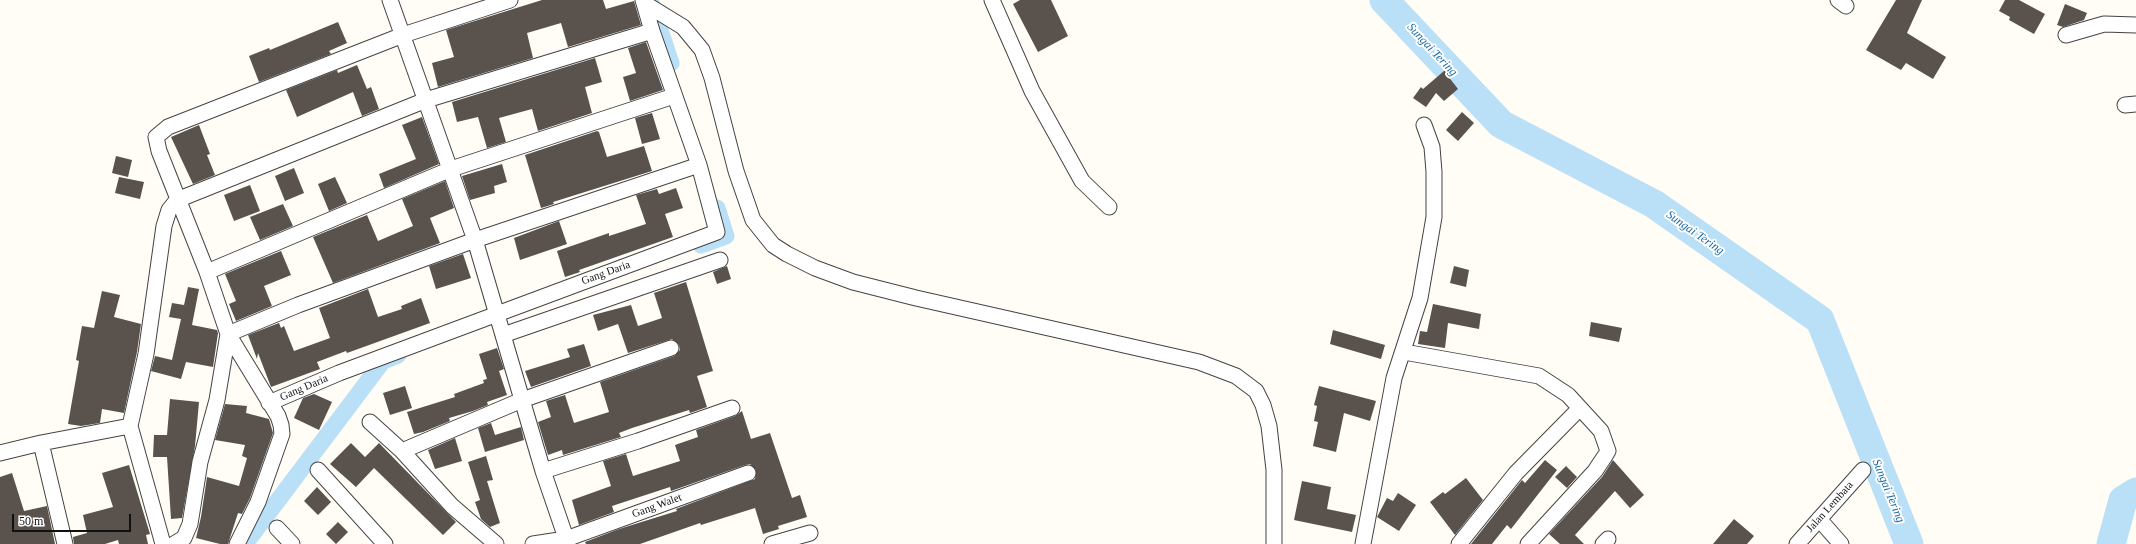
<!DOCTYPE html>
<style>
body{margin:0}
#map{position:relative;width:2136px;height:544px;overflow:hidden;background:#fffdf5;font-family:Georgia,serif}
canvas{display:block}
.scale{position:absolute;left:12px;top:514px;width:119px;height:18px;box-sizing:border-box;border:2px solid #111;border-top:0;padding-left:5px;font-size:12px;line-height:14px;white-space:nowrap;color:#111;-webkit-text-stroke:3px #fff;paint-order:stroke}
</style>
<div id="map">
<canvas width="2136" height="544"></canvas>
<div class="scale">50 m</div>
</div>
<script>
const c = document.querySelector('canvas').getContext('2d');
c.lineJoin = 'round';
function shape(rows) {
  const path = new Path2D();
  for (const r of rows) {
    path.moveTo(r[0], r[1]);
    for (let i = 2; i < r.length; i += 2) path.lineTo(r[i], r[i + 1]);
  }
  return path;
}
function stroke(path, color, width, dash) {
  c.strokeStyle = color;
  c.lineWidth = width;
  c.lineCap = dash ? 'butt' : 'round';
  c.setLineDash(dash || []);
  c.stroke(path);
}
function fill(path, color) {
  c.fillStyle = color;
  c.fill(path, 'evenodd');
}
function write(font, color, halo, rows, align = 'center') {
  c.font = font + ' Georgia,serif';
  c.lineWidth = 4;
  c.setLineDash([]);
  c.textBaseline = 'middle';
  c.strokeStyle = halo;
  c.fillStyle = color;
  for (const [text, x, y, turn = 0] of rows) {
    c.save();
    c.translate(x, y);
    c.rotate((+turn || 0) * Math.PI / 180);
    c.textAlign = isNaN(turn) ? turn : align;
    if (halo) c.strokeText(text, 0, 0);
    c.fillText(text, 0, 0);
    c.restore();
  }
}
stroke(shape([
 [650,0,671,63],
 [701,245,726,236,717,208],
 [245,544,383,361,398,355]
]), '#b9e0f7', 17);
stroke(shape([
 [1384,0,1501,124,1654,204,1820,320,1909,544],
 [2111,544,2123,500,2136,492]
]), '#b9e0f7', 29);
fill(shape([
 [542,0,603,0,606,9,634,1,641,25,568,47,561,23,527,33,533,58,438,87,432,63,454,57,446,30],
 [1020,0,1051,0,1068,36,1038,52,1013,4],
 [1896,0,1922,0,1907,33,1946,57,1933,79,1906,63,1901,70,1866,50],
 [2005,0,2019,0,2045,14,2034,34,2009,20,2010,17,1999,11],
 [2065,4,2087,13,2084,20,2063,27,2057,25],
 [338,22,347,43,329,51,331,54,259,82,249,56,269,48,270,50],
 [646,42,663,90,630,101,623,77,636,73,628,48],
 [595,58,602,82,585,87,592,113,538,131,532,109,499,118,506,142,487,148,478,117,457,122,452,102],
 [357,65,367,89,371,87,379,109,362,116,353,92,297,117,286,90,337,70,338,73],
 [1451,65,1453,68,1448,76,1458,89,1444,101,1436,93,1426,107,1413,98,1421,87,1423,89],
 [1462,112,1474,123,1458,141,1446,130],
 [652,113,660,139,642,144,635,118],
 [422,117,439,164,384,188,379,174,416,159,402,125],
 [199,125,210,154,207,155,215,175,193,184,171,137],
 [597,131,599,132,607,157,644,146,652,171,553,202,554,204,541,208,525,155],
 [116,156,132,160,128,177,112,173],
 [502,164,507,182,494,186,495,193,470,200,462,176],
 [294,168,304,193,285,201,275,176],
 [119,177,144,182,140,199,115,193],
 [335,177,347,203,329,211,318,184],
 [445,181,454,208,430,218,440,243,333,283,313,237,367,215,378,241,413,226,402,199],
 [250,185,260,211,234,221,224,195],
 [676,188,683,208,665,214,673,237,579,270,580,272,565,277,557,251,609,233,609,236,646,224,636,195,657,189,659,194],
 [283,204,293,226,260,240,250,217],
 [559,221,567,244,520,260,514,238],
 [281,251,291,275,264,286,272,306,236,321,229,304,236,301,225,274],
 [463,254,471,278,436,289,429,266],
 [727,266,731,279,717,284,713,272],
 [1454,266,1469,270,1466,287,1450,283],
 [686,282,713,371,697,376,707,407,690,413,689,410,632,428,619,433,621,437,563,455,562,450,548,455,538,422,551,417,546,401,565,395,574,423,609,412,600,382,674,356,680,350,679,345,672,339,628,353,618,324,598,331,593,315,631,305,638,326,662,318,654,293],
 [188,287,199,289,192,325,217,330,218,333,213,367,186,362,181,379,151,371,155,356,172,360,181,319,169,317,172,303,184,305],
 [368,289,378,317,402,309,401,306,421,298,430,323,347,353,346,351,317,362,320,369,271,387,258,353,257,359,248,335,279,323,281,328,284,326,294,351,330,338,319,308],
 [102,291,120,295,114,317,141,324,137,352,124,413,102,409,100,423,81,426,68,424,79,361,76,360,82,326,94,328],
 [1433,304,1481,314,1479,329,1448,323,1445,348,1418,344,1420,331,1427,332],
 [1591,322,1622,328,1619,342,1589,336],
 [1333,330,1385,345,1381,359,1330,344],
 [584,344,591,366,531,387,525,371,570,357,567,349],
 [497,348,504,369,499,371,507,395,487,402,488,405,473,411,449,418,450,421,423,432,414,434,407,412,455,397,454,394,484,383,483,380,487,379,479,354],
 [405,386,412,408,390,415,383,393],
 [1319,386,1376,401,1370,421,1344,413,1336,452,1313,446,1318,422,1314,421,1317,406,1314,405],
 [314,394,332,402,319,430,294,418,303,398],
 [170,399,199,402,195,446,182,518,171,519,167,457,153,457,154,435,167,435],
 [225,404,247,406,246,413,269,419,273,433,250,498,242,514,238,513,228,544,220,544,196,538,201,517,207,477,239,486,247,458,242,456,245,445,215,440],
 [742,411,751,439,770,433,792,498,800,495,807,517,778,526,779,529,763,534,755,508,701,525,700,523,640,544,586,544,585,542,619,529,677,511,676,509,755,479,756,470,750,464,745,465,671,491,670,487,612,506,614,512,579,525,572,500,611,486,603,461,626,454,633,476,680,461,675,445,698,437,696,430,735,416],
 [491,423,495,435,521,427,524,440,485,452,478,428],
 [455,438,462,461,435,469,428,450],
 [351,443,365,457,379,443,456,522,443,535,374,468,356,487,330,464],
 [486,456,493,480,487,481,500,523,490,527,481,519,475,502,480,500,468,462],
 [1545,460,1557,470,1511,529,1507,525,1492,544,1471,544,1522,480,1525,483],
 [1613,460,1644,495,1630,508,1615,491,1575,535,1584,544,1560,544,1549,534,1602,477],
 [129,465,150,534,146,535,148,544,119,544,118,540,105,544,74,544,73,537,87,533,83,515,113,507,102,473],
 [1566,466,1577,477,1567,488,1555,477],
 [12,473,24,511,47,506,55,544,0,544,0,477],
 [1466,478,1483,500,1455,535,1430,502,1443,492,1445,494],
 [1302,481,1331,487,1327,509,1356,515,1352,532,1294,520],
 [317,487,331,502,318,515,304,501],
 [1398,493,1416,505,1399,531,1377,517,1387,498,1393,501],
 [1734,519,1754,536,1747,544,1713,544],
 [338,522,348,532,336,544,326,534]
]), '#5a524d');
const minor = shape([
 [390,0,475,240,543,471,568,544],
 [992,0,1032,91,1082,181,1109,207],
 [1838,0,1846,6],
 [644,3,683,27,702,50,712,78,736,171,753,220,773,245,787,254,815,268,853,282,916,298,1199,362,1236,376,1256,391,1263,405,1269,426,1274,470,1274,544],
 [2066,35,2104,24,2136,25],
 [2125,105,2136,104],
 [207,272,451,169,674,96],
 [228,334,298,305,475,240,699,165],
 [503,335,720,260],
 [1404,352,1539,376,1568,395,1601,431,1608,451,1605,456,1595,471,1528,544],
 [269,403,339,373,717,232,699,165,652,31,643,0],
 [370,422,402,451,452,506,496,544],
 [41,443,65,544],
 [402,451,522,400,671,348],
 [0,453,41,443,130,426],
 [318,470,385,544],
 [543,471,638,441,732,408],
 [1819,519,1841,544],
 [277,528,292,544],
 [163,544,130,426,146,354,164,226,169,210,177,200,426,100,652,31],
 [174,544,184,538,190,524,200,462,217,400,228,334],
 [237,544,258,502,282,434,281,425,278,416,228,334,207,272,159,151,156,137,168,127,403,35,510,0],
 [533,544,566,539,748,473],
 [772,544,810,533],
 [1363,544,1394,378,1420,298,1434,217,1434,172,1432,147,1424,125],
 [1459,544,1516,473,1580,408],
 [1603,544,1608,539],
 [1797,544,1863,470]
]);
stroke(minor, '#444', 17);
stroke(minor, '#fff', 15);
write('11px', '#111', '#fff', [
 ["Gang Daria",606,273,-20],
 ["Gang Daria",304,388,-23],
 ["Gang Walet",657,506,-20],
 ["Jalan Lembata",1830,507,-48]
]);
write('italic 12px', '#1768a6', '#fff', [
 ["Sungai Tering",1432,50,47],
 ["Sungai Tering",1695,233,35],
 ["Sungai Tering",1888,491,68]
]);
</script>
